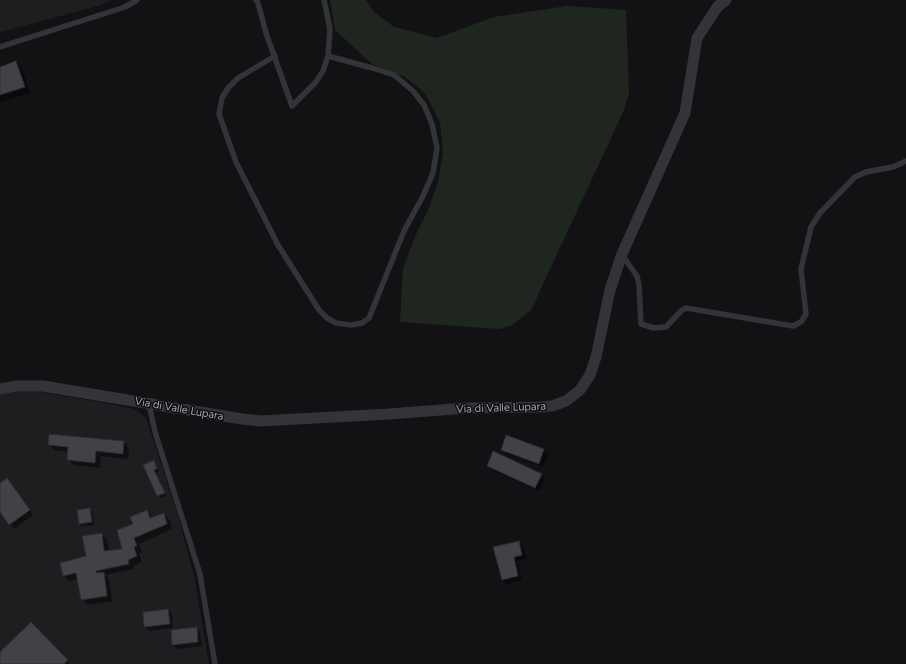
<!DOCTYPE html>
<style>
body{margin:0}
canvas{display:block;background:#121214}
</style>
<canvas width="906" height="664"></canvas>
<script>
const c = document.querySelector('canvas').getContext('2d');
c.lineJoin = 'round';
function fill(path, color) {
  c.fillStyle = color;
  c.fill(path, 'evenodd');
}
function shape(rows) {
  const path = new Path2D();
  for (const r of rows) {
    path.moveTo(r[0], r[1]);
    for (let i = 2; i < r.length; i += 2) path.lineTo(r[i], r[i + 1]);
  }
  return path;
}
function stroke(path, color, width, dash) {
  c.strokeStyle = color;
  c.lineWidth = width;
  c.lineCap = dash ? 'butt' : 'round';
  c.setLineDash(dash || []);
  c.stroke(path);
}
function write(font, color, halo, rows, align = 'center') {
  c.font = font + ' Figtree,sans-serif';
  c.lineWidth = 3;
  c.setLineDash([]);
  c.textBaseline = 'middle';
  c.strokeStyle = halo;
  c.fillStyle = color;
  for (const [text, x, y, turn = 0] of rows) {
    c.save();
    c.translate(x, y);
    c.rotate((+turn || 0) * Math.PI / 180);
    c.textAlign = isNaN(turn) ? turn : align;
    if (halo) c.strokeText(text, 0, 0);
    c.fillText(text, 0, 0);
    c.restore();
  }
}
fill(shape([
 [0,0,112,0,98,6,0,32],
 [35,391,94,401,134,409,146,418,176,509,194,576,209,664,0,664,0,393]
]), '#1e1e21');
fill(shape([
 [330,0,366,0,374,12,394,27,437,38,494,17,567,6,626,10,629,93,624,110,531,310,512,325,500,329,400,322,403,268,415,237,428,210,438,182,443,153,440,122,425,93,405,77,372,64,335,30]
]), '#1f261f');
fill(shape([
 [16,62,22,68,30,93,0,103,0,68],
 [124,442,129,448,128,459,101,456,100,468,74,465,68,459,69,452,55,450,49,445],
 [502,450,543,450,548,454,543,467,506,454],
 [153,461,159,471,156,473,166,496,161,498,158,496,144,465],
 [488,466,541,474,545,478,540,491,492,470],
 [7,479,33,515,14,529,0,511,0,484],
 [89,509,92,512,94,525,82,526,80,524],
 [147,511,153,518,164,515,170,520,172,529,139,544,142,552,139,553,142,562,133,566,134,569,105,575,109,579,112,601,88,605,82,599,79,579,69,581,64,575,87,557,101,534,107,540,109,551,123,549,135,525],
 [519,542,523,546,526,559,517,561,522,580,507,584,502,579],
 [168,610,172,614,173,628,149,631,145,627],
 [31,623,70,664,0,664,0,653],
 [196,628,200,632,202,646,177,649,173,645]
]), '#0007');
const building = shape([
 [16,61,25,87,0,95,0,67,16,61],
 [49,434,124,441,123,454,96,451,95,463,67,460,68,447,48,445,49,434],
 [506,435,544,449,539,464,501,450,506,435],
 [493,451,542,474,535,488,487,466,493,451],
 [154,460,157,469,154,470,165,493,157,496,143,465,154,460],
 [7,478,30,510,9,525,0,512,0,483,7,478],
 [90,508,92,522,79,524,77,510,90,508],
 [147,510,150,518,164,513,167,524,134,538,137,546,134,547,137,556,128,560,129,564,96,571,96,573,104,572,107,596,81,600,76,573,63,576,60,563,86,556,82,536,102,533,104,551,122,549,117,530,133,524,130,517,147,510],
 [519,541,522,555,514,557,518,576,502,580,493,547,519,541],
 [168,609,170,624,144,627,143,612,168,609],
 [31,622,68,660,64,664,0,664,0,652,31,622],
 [197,627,198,642,172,645,171,630,197,627]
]);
fill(building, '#414247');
stroke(building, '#2c2c30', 1);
stroke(shape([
 [256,0,258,3,266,33,292,106,315,83,323,71,328,56,330,29,324,0],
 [0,47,125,7,137,0],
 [275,56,238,78,228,88,222,98,219,114,236,162,278,245,319,310,327,318,336,323,351,325,362,323,369,318,404,231,423,196,433,173,437,148,432,124,424,105,413,91,394,75,376,69,328,56],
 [622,255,637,276,639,285,641,324,654,328,666,327,681,311,686,308,793,326,801,322,806,314,801,269,811,227,820,213,855,177,866,172,893,167,906,161],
 [149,404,155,432,200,574,215,664]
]), '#333438', 5.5);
stroke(shape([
 [0,389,17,386,43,386,242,419,261,421,389,414,467,408,541,407,552,406,566,401,580,390,590,375,596,357,610,290,622,254,685,113,697,38,718,6,726,0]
]), '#333438', 11);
write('11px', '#a4a9b4', '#0d0d0f', [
 ["Via di Valle Lupara",501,408,-2],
 ["Via di Valle Lupara",179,409,10]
]);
</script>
